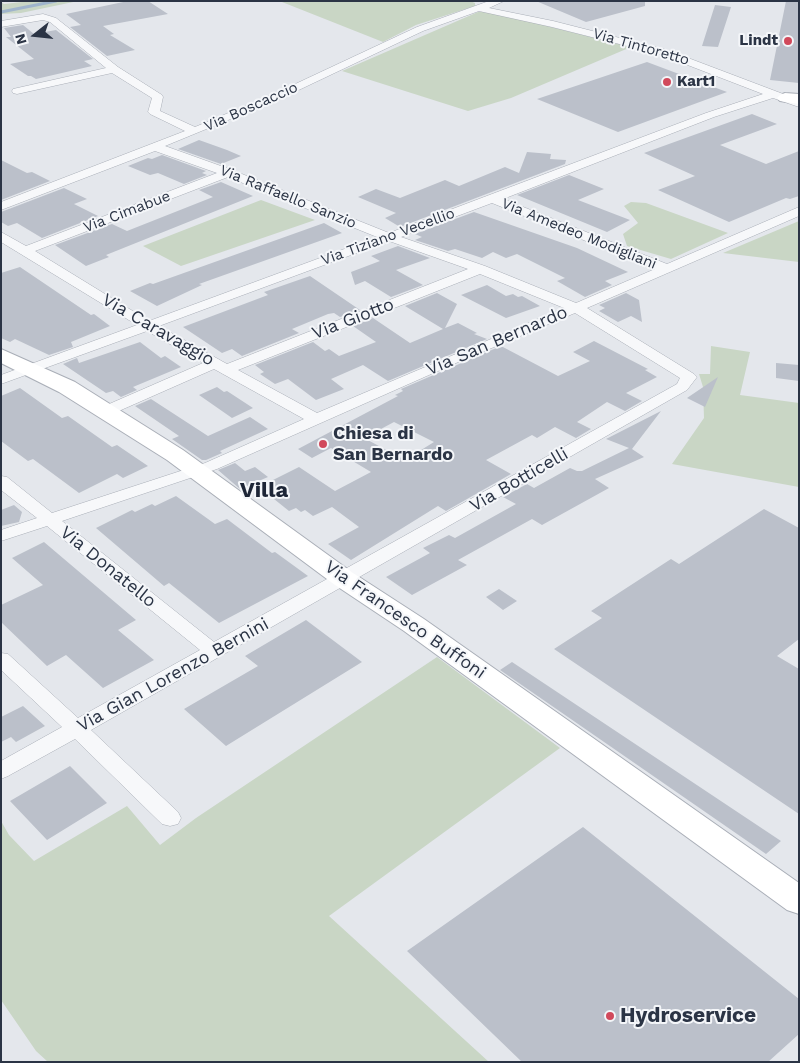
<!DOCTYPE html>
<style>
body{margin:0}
#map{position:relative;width:800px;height:1063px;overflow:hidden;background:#e4e7ec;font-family:"Work Sans",sans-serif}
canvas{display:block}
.frame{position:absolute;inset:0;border:2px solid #2b3445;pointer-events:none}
.north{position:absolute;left:10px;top:10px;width:50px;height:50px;-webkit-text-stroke:4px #f4f6f9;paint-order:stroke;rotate:254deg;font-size:14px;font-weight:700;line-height:20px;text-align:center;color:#2b3445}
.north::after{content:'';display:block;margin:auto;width:18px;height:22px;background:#2b3445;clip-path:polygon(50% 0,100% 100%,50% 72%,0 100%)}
</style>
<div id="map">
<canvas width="800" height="1063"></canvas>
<div class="frame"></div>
<div class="north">N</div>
</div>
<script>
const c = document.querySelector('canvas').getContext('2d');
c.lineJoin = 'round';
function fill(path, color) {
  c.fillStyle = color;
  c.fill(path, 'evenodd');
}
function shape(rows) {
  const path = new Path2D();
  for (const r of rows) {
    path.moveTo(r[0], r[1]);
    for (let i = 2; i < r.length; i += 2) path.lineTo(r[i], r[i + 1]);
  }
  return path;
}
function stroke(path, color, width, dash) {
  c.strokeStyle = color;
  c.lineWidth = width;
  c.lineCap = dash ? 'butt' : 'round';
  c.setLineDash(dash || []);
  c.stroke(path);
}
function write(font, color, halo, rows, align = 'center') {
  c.font = font + ' "Work Sans",sans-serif';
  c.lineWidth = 4;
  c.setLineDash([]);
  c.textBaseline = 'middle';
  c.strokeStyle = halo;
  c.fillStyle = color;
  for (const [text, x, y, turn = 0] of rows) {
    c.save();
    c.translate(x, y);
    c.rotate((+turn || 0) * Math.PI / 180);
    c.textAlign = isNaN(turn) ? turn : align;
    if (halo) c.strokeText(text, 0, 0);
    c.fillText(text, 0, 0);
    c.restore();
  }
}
fill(shape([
 [31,1,78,1,21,13,1,14,1,2,4,4],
 [287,1,470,1,475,3,475,6,416,25,383,42,282,2],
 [478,12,492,12,631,47,511,98,468,111,342,71],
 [261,200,315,220,181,266,143,246],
 [631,202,646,203,728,233,671,259,627,246,623,234,638,223,624,206],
 [799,221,799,262,723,253],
 [711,346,750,352,740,395,799,403,799,487,672,464,704,418,703,387,699,374,710,374],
 [437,657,560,748,329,916,489,1062,48,1062,36,1051,1,1000,1,821,9,835,34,861,127,806,160,845,196,818]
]), '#c9d6c5');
stroke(shape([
 [1,12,56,1]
]), '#9fb4cc', 3);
fill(shape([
 [128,1,148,1,168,14,103,26,114,34,110,35,135,50,107,56,70,27,81,25,66,14],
 [536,1,645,1,645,6,586,22],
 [786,1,799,1,799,83,770,80],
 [715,5,731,7,718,47,702,46],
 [23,25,34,34,56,30,93,59,84,61,92,66,36,79,31,76,28,76,10,64,34,59,6,37,11,37,4,28],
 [647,62,727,92,618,132,537,99],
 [752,114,777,124,720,145,766,164,799,151,799,196,790,199,786,198,729,222,658,190,695,176,644,153],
 [199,140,227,150,241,156,221,164,178,149],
 [527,152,551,154,550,159,566,160,565,164,400,227,385,218,396,213,358,197,376,189,400,198,445,180,459,186,505,167,519,173],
 [162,155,206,171,202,173,207,175,184,184,158,173,150,175,128,166,148,158,152,159],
 [1,160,27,173,32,172,50,181,1,200],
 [569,175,604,189,578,200,630,220,607,232,517,195],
 [221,182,253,196,106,255,109,257,86,266,55,245,112,224,127,231,213,197,199,190],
 [64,188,87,199,74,204,98,216,42,238,17,223,8,226,1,222,1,212],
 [474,212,577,248,628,272,605,281,612,285,585,297,557,281,565,278,517,254,506,258,493,252,482,258,455,249,448,251,415,240,422,237,415,234],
 [324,223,342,233,199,284,202,285,157,306,130,291,150,283,153,284],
 [398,246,430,258,396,270,423,285,391,297,365,281,355,285,351,272,380,261,371,256],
 [20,267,91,315,94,314,110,326,71,342,73,347,49,355,15,339,10,342,1,338,1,273],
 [310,276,360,310,340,317,334,313,328,314,292,329,299,333,242,356,232,349,222,353,183,327,268,295,264,292],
 [487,285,506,296,513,294,518,297,522,296,540,306,506,318,461,295],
 [437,293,457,304,445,328,458,323,477,333,474,334,487,339,388,381,363,365,331,379,344,389,316,400,288,379,275,384,260,374,264,372,255,365,313,342,325,351,329,349,339,356,376,342,353,326,373,318,410,343,443,329,405,306],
 [626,293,639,300,642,322,631,316,618,322,599,311,605,308,599,305],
 [594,341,648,369,645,370,657,377,626,393,642,401,625,411,607,402,577,422,591,429,576,438,555,427,537,438,532,435,486,460,511,474,446,511,438,506,351,560,328,544,359,527,332,507,313,516,305,510,301,512,296,508,289,511,259,487,299,467,335,491,371,472,331,448,312,458,298,449,398,396,395,395,403,391,401,389,501,346,558,376,590,361,573,352],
 [394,422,434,442,405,460,364,438],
 [140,342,161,358,165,356,181,367,133,387,137,390,121,397,113,391,106,393,63,364,77,358,79,363],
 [776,363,799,365,799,381,776,378],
 [718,377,705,407,687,398],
 [217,387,224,392,227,391,253,408,232,418,199,395],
 [20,388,62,418,68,416,112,447,117,445,148,466,123,478,117,474,79,493,33,459,28,461,1,441,1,396],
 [151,399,208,436,250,417,268,429,220,451,222,453,206,460,202,460,172,439,179,436,135,406],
 [661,411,632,449,644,457,595,479,609,488,542,525,532,519,458,560,467,565,412,595,386,577,430,553,423,548,449,535,455,538,516,504,503,497,527,484,534,488,570,468,577,471,582,471,629,448,606,439],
 [235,463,245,471,255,467,268,477,240,489,218,470],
 [176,496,215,524,227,519,272,553,275,552,308,576,219,623,169,583,164,586,96,528,132,510,135,512,152,504,155,506],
 [14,505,22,512,19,522,1,526,1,510],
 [764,509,799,528,799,639,777,656,799,669,799,814,554,649,602,618,591,611,671,559,679,564],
 [44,542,136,620,118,630,154,660,103,688,66,655,47,666,1,622,1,605,43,585,12,558],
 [499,589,517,601,503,610,486,597],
 [306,620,362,662,226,746,184,709,258,666,245,656],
 [512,662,781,841,766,854,500,670],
 [23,706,45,726,16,742,11,737,1,742,1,717],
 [70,766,107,803,47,840,10,801],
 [583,827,799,999,799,1034,768,1062,522,1062,407,951]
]), '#bbc0ca');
const street = shape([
 [489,1,504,1,489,8,553,21,667,50,799,100,799,107,773,98,714,117,503,199,667,264,799,207,799,216,587,308,694,374,697,377,687,390,91,730,178,812,181,818,178,824,170,826,162,824,75,739,8,776,1,779,1,761,62,727,1,670,1,653,8,654,78,718,200,650,47,526,1,541,1,530,37,518,1,490,1,476,7,477,52,513,205,463,304,419,214,369,112,414,100,414,98,411,100,408,203,363,147,331,1,384,1,375,137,325,1,242,1,232,26,246,217,173,155,151,1,210,1,202,185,131,150,114,148,112,152,98,112,73,17,94,13,93,12,91,13,89,106,68,50,22,43,20,1,27,1,21,43,14,56,18,118,67,162,95,163,97,160,111,195,127,276,93,417,27,489,1],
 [479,11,552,27,659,54,763,94,706,113,389,233,232,170,165,146,284,97,423,31,479,11],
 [228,177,377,237,149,321,35,251,228,177],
 [492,203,655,269,576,303,485,266,401,237,492,203],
 [389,241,468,269,227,364,159,326,389,241],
 [480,274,564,308,317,413,238,370,480,274],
 [575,313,680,378,677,384,214,642,62,521,217,469,456,363,575,313]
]);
const secondary = shape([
 [785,93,799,94,799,104,780,101,777,98,780,95,785,93],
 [1,349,75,382,183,450,353,573,424,619,799,883,799,914,787,910,404,631,335,585,167,460,59,392,1,363,1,349]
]);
stroke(street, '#a9aeb7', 1);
stroke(secondary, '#a9aeb7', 2);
fill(street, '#f7f8fa');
fill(secondary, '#fff');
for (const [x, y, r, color] of [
 [788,41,5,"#d1495b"],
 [667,82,5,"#d1495b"],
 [323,444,5,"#d1495b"],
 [610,1016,5,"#d1495b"]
]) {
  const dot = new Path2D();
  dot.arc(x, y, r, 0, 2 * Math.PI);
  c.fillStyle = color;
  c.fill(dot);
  stroke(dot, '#f4f6f9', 2);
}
write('bold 15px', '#2b3445', '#f4f6f9', [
 ["Lindt",778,41],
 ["Kart1",677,82,"left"]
], 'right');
write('15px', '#2b3445', '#f4f6f9', [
 ["Via Tintoretto",641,47,16],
 ["Via Boscaccio",251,107,-24],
 ["Via Raffaello Sanzio",288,197,22],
 ["Via Cimabue",127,212,-21],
 ["Via Amedeo Modigliani",579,234,22],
 ["Via Tiziano Vecellio",388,237,-20]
]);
write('18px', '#2b3445', '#f4f6f9', [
 ["Via Giotto",353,319,-21],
 ["Via Caravaggio",158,330,30],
 ["Via San Bernardo",497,341,-23],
 ["Via Botticelli",519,480,-30],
 ["Via Donatello",108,567,39],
 ["Via Francesco Buffoni",405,620,35],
 ["Via Gian Lorenzo Bernini",173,675,-29]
]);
write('bold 18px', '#2b3445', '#f4f6f9', [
 ["Chiesa di",333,434],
 ["San Bernardo",333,455]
], 'left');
write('bold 21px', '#2b3445', '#f4f6f9', [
 ["Hydroservice",620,1016]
], 'left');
write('bold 22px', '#1d2536', '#f4f6f9', [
 ["Villa",264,491]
]);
</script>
